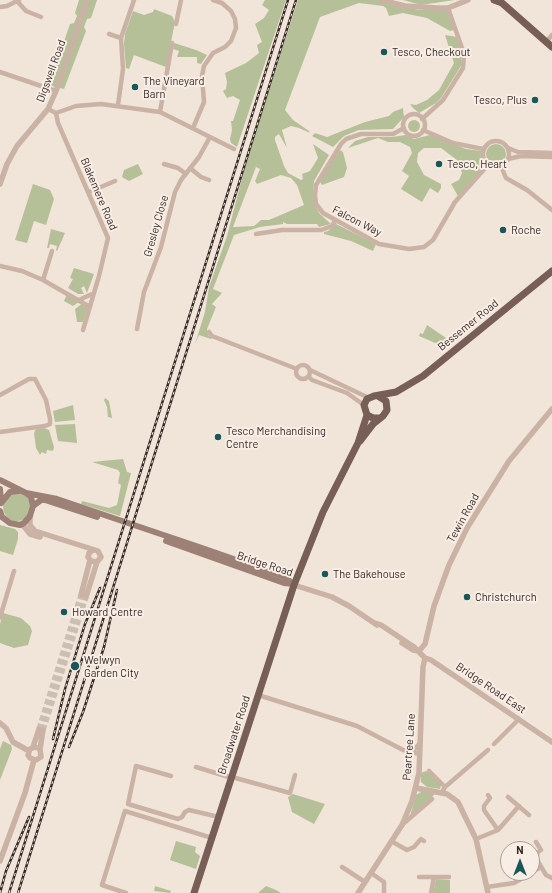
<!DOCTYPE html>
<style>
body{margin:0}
#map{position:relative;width:552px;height:893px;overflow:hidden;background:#f1e4d8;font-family:Barlow,sans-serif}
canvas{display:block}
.north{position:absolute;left:500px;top:841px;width:40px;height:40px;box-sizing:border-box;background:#f9eee5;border:1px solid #ab9f99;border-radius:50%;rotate:0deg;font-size:11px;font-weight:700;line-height:16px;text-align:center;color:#352926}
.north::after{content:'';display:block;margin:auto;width:14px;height:18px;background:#1b5756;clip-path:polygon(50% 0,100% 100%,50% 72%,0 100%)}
</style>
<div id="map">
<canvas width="552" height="893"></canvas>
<div class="north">N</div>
</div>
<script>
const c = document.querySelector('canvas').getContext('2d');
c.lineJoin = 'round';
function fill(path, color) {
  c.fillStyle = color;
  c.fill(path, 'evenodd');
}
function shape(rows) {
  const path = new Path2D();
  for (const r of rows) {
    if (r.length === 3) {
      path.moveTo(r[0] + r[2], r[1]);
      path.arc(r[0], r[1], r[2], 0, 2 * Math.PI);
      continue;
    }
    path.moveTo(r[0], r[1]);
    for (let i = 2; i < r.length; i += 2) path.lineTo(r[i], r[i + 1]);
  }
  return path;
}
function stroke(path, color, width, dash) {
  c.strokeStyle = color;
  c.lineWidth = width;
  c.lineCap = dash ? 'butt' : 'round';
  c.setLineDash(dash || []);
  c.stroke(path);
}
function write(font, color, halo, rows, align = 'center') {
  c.font = font + ' Barlow,sans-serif';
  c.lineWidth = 4;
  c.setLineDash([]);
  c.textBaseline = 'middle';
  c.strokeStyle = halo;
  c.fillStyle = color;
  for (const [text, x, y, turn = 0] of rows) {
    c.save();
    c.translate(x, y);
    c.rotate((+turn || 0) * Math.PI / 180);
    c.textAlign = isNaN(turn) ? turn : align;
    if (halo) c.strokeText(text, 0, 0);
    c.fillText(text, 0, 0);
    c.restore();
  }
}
fill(shape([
 [79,0,97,0,91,18,87,19,84,27,86,31,64,89,49,85,70,24,74,23,77,16,75,13],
 [265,0,286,0,237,147,231,143,230,139,232,130,231,121,233,121,240,100,233,96,227,98,223,91,226,89,227,82,225,73,246,63,259,53,257,45,262,42,255,24,264,18,269,10,262,5],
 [298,0,385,0,418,10,448,10,454,30,450,31,427,18,403,13,389,16,386,8,383,6,359,3,320,17,285,110,293,120,309,131,310,133,299,128,291,126,282,130,287,148,279,134,275,137,275,140,284,166,288,173,301,180,303,179,302,174,310,171,318,158,313,144,329,155,314,181,313,191,315,206,320,214,331,224,319,227,317,224,287,224,283,222,283,224,260,227,234,235,213,289,222,293,212,304,216,307,207,329,208,335,212,338,211,339,199,335,195,344,205,312,209,287,227,236,248,155],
 [256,167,260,169,255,181,257,184,281,175,291,178,297,185,304,205,269,220,261,220,254,226,235,227,233,227],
 [403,0,455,0,421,5],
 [154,9,172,16,175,22,166,67,134,55,129,69,126,68,124,44,125,34,133,11,144,15,153,12],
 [445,35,457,37,462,55,461,66,441,98,436,103,419,113,413,108,410,104,416,105,427,100,439,90,454,63],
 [174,43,196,50,207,55,201,64,197,63,197,57,177,57,179,51,173,49],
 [403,108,404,117,393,129,359,130,344,136,333,147,312,136,315,133,327,137,365,122,389,116,393,112],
 [414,126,6],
 [406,135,414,139,430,135,466,149,481,151,484,163,482,169,458,196,451,184,459,180,462,173,457,160,441,148,424,148,418,153,417,162,424,175,441,184,441,188,438,193,430,188,422,202,401,189,409,176,402,171,412,153,410,147,400,142,388,142,378,138,348,148,355,141,368,137,392,137],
 [496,154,10],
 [340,150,343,152,347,168,344,177,322,185,319,180],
 [138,164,143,174,129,181,122,177,124,170],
 [33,184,50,190,54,199,46,225,34,221,27,243,15,240],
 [336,224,376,244,373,251,351,241,324,234,324,232,328,231],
 [51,229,65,233,57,251,56,250,57,246,50,244,49,248,47,248],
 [74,268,94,274,87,293,84,286,81,288,84,294,78,294,68,288,73,279,70,278],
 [67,294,79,302,73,306,64,301],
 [83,303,88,307,83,322,77,322,75,309],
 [427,325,446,338,445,345,440,345,419,336,420,333,423,334],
 [105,398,109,401,112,418,108,417,107,407,104,400],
 [73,405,75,420,55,422,53,411],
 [75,424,77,443,58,441,55,425],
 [44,428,49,430,54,447,53,451,47,450,46,454,42,452,40,455,36,448,34,433,36,429],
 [123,459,127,472,131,473,120,516,81,504,82,501,109,508,117,505,121,485,118,483,120,473,118,470,92,462],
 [17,507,14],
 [0,525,15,529,18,532,18,539,13,555,0,551],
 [3,613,21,618,30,626,32,631,28,645,14,648,0,643,0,624],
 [3,741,11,745,12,749,0,780,0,749],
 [426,771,441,785,440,789,427,787,421,782,421,773],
 [423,791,435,794,410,816,416,795],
 [293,794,325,804,314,824,292,812,288,797],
 [176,841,196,847,195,852,200,856,196,869,170,860],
 [436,879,450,880,450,893,433,893],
 [155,886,171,891,170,893,154,891],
 [266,886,276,890,281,893,258,893]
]), '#b6c098');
stroke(shape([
 [39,729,81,595],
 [43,730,86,597]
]), '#cbbfb4', 5.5, [5.5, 3]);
stroke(shape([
 [17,1,26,11,41,17],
 [0,7,7,6,19,0],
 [176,24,181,0],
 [109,34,121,38],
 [546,42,552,35],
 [0,72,56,91],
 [118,105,123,69,121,38,134,0],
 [48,109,56,113,76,106,101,104,160,112,234,149],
 [160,112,172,43],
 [56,113,58,123,108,238,99,276,83,330],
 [414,125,11],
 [422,119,443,100,463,68,464,54,448,8],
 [193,128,204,102,202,76,204,66,213,53,225,47,231,41,236,28,235,19,231,11,222,3,213,0],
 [404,128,393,134,361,134,346,139,341,144,316,185,315,195,316,204,323,213,379,244,409,249,424,247,433,240,455,202,488,165],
 [423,130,453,143,483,149],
 [496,154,13],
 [508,148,518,152,552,153],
 [508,159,521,156,552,157],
 [164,164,178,168,186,174],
 [501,166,506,178,527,190,552,210],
 [190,168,201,177,209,180],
 [89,192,115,181],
 [256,234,282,230,321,230,332,226,335,221],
 [0,266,22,271,43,280,90,307],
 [43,280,52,251],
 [79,300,92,294],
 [137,329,144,292,161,247,175,192,181,180,199,157,210,137],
 [209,332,212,336,297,369],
 [303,372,7],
 [310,370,369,398],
 [309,377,312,380,347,393,364,405],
 [0,395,29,379,35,379,46,400,50,419,50,424,45,426,0,432],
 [1,614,14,571],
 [258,695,357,726,403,750,420,754],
 [494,744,519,719],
 [408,752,413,751,420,743],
 [196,767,232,778],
 [429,771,445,787],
 [171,776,136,766,128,804,178,819,182,817,185,812,189,810,219,817],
 [232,777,290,793,295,775],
 [442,792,445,787,488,750],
 [488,795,490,798,484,806,484,810,498,830],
 [508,797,529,815],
 [403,824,432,799],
 [476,839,498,830,519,806],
 [391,841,407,850,414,847,421,839,424,841],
 [536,842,541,850,538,852,536,858,546,875,552,878],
 [342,867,365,882],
 [532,872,541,867],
 [371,873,384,882,384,893],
 [419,877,449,877],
 [487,887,514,883,531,873],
 [126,893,102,885,125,811,212,838],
 [431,893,434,877]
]), '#cab2a4', 4.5);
stroke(shape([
 [381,0,405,6,437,8,448,8,468,0],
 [0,184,7,164,17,146,48,109,56,91,87,0],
 [30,516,30,525,35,531,98,551,101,557,97,562,91,561,88,557,89,553,93,550],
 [22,524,30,534,40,537],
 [294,585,332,597,349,606,377,625],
 [81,595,90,560],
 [86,597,97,562],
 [0,614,0,617],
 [375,623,381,625,414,647,425,658,431,660,552,742],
 [402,643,413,650,419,651],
 [419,651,425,644,434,606,449,565,467,528,509,461,552,409],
 [0,723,6,728,13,742,29,751],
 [33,747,39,729],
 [40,749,35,747,30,749,28,755,30,758,36,760,41,757,40,749,43,730],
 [416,788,447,794,458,802,476,839,488,893],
 [0,861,25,793,34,760],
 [358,893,402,825,412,801,419,773,423,667,425,658]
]), '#cab2a4', 5.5);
stroke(shape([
 [0,480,26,493,31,497,33,506,30,516,24,523,20,525,10,523,2,517,0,511],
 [0,489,1,501],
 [26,493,57,499,205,549,285,577,294,585],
 [1,503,10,492,19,491],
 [33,506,41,500,45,500,97,517],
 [166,541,284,583,294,584]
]), '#9d8176', 6);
stroke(shape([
 [494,0,502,3,552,47],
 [378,418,373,418,367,415,364,405,367,399,374,396,396,392,423,376,552,271],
 [360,441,373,424,383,416,387,410,386,401,378,396],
 [194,893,294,585,323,512,358,443,367,415]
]), '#775f57', 7);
const rail = shape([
 [53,739,65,689,85,624,100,588],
 [69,747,83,712,104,647,117,590],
 [0,893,6,871,29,817],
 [9,893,288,0],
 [18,893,296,0]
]);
stroke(rail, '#352926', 2.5);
stroke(rail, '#f9eee5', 1, [3]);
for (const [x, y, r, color] of [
 [384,52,4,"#1b5756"],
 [135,87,4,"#1b5756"],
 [535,100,4,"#1b5756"],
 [439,164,4,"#1b5756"],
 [503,230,4,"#1b5756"],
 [218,437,4,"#1b5756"],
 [325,574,4,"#1b5756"],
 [467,597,4,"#1b5756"],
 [64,612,4,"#1b5756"],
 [75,666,5,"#1b5756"]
]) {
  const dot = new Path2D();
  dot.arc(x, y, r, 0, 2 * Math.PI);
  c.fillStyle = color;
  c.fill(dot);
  stroke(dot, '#f9eee5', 1.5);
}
write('11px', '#352926', '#f9eee5', [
 ["Tesco, Checkout",392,52],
 ["The Vineyard",143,81],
 ["Barn",143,94],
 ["Tesco, Plus",527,100,"right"],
 ["Tesco, Heart",447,164],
 ["Roche",511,230],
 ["Tesco Merchandising",226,431],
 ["Centre",226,444],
 ["The Bakehouse",333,574],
 ["Christchurch",475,597],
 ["Howard Centre",72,612],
 ["Welwyn",84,660],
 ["Garden City",84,673]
], 'left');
write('11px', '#352926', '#f9eee5', [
 ["Digswell Road",51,71,-70],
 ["Blakemere Road",99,194,67],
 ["Falcon Way",357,221,27],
 ["Gresley Close",156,226,-74],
 ["Bessemer Road",468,325,-39],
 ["Tewin Road",463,518,-61],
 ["Bridge Road",265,564,18],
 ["Bridge Road East",491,688,34],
 ["Broadwater Road",234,735,-72],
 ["Peartree Lane",409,747,-86]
]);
</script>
